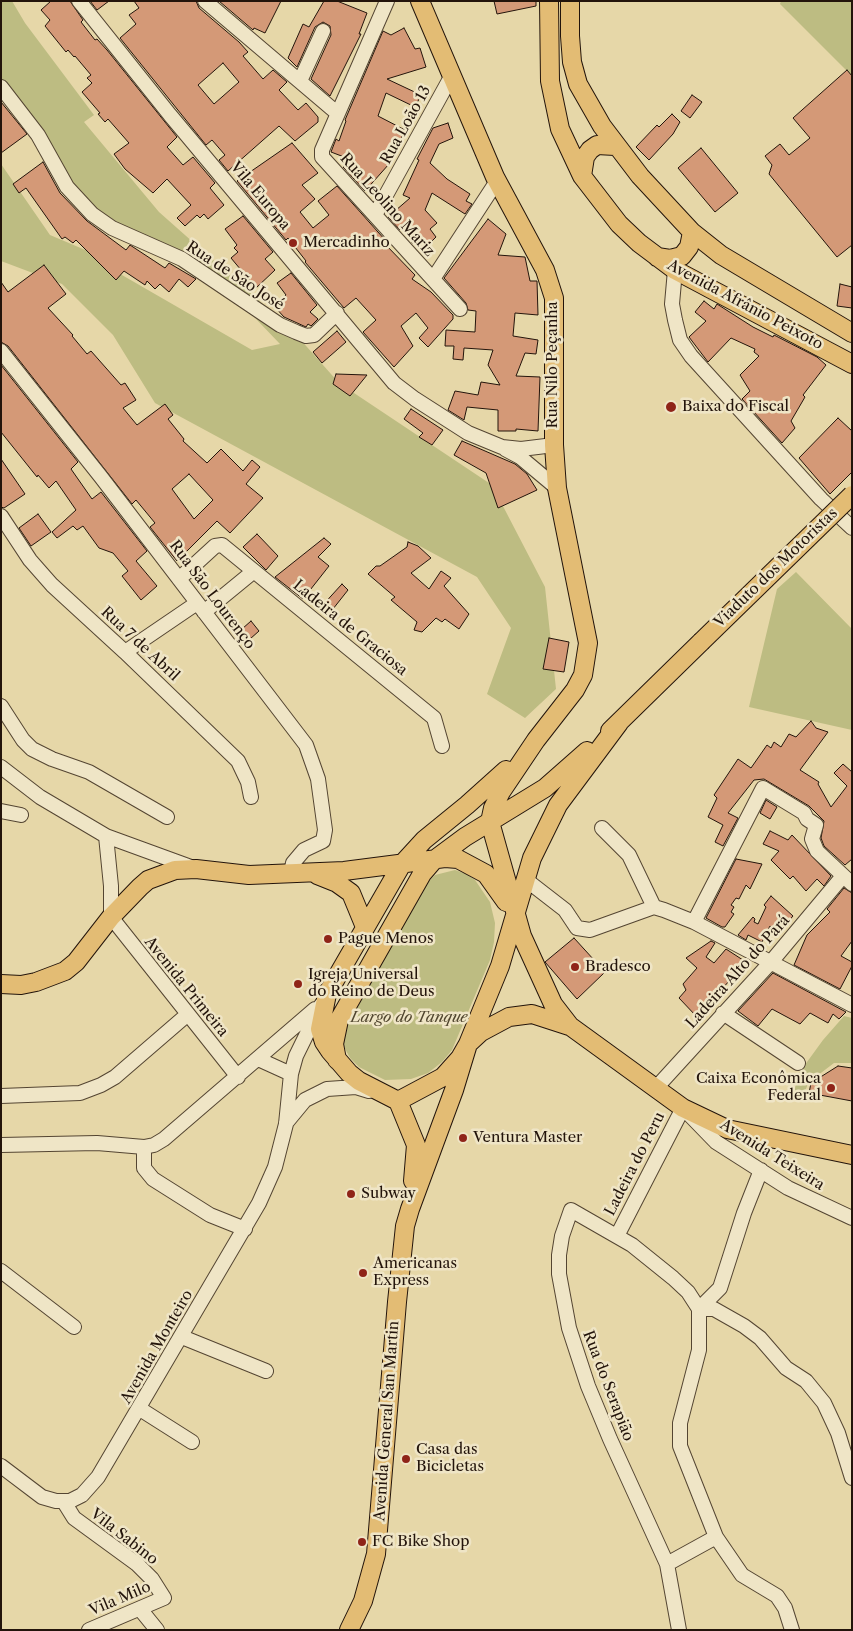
<!DOCTYPE html>
<meta charset="utf-8">
<style>
body{margin:0}
#map{position:relative;width:853px;height:1631px;overflow:hidden;background:#e6d7a8;font-family:"Libre Caslon Text",serif}
canvas{display:block}
.frame{position:absolute;inset:0;border:2px solid #23140b;pointer-events:none}
</style>
<div id="map">
<canvas width="853" height="1631"></canvas>
<div class="frame"></div>
</div>
<script>
const c = document.querySelector('canvas').getContext('2d');
c.lineJoin = 'round';
function fill(path, color) {
  c.fillStyle = color;
  c.fill(path, 'evenodd');
}
function shape(rows) {
  const path = new Path2D();
  for (const r of rows) {
    path.moveTo(r[0], r[1]);
    for (let i = 2; i < r.length; i += 2) path.lineTo(r[i], r[i + 1]);
  }
  return path;
}
function stroke(path, color, width, dash) {
  c.strokeStyle = color;
  c.lineWidth = width;
  c.lineCap = dash ? 'butt' : 'round';
  c.setLineDash(dash || []);
  c.stroke(path);
}
function write(font, color, halo, rows, align = 'center') {
  c.font = font + ' "Libre Caslon Text",serif';
  c.lineWidth = 5;
  c.setLineDash([]);
  c.textBaseline = 'middle';
  c.strokeStyle = halo;
  c.fillStyle = color;
  for (const [text, x, y, turn = 0] of rows) {
    c.save();
    c.translate(x, y);
    c.rotate((+turn || 0) * Math.PI / 180);
    c.textAlign = isNaN(turn) ? turn : align;
    if (halo) c.strokeText(text, 0, 0);
    c.fillText(text, 0, 0);
    c.restore();
  }
}
fill(shape([
 [1,1,12,1,25,23,94,115,84,122,159,212,291,329,339,383,492,485,545,587,556,689,525,718,487,694,511,628,477,577,155,403,113,335,62,284,1,261,1,164,50,235,90,252,115,271,252,350,280,344,235,297,92,210,69,184,1,78],
 [781,1,852,1,852,76,780,4],
 [796,572,852,629,852,730,749,707,777,589],
 [455,870,466,874,475,880,490,902,495,923,494,942,490,960,452,1050,442,1062,428,1073,411,1079,385,1080,359,1067,350,1058,343,1045,343,1033,426,884,435,875],
 [844,1016,852,1018,852,1063,834,1063,809,1082,804,1093,792,1099,799,1073,823,1040]
]), '#bdbc82');
const building = shape([
 [51,1,70,1,83,20,81,22,95,40,97,39,107,50,177,137,167,147,183,165,193,157,215,183,210,188,224,205,208,219,204,214,200,218,197,215,185,226,177,218,191,205,167,179,153,193,125,169,114,154,129,143,108,119,105,122,98,114,100,113,82,92,92,83,87,78,91,75,75,56,74,57,68,50,66,52,45,26,50,20,41,10,51,1],
 [90,1,109,1,97,10,90,1],
 [134,1,196,1,199,8,239,42,248,52,243,56,263,79,273,70,287,82,279,90,298,110,306,103,318,117,318,122,295,141,279,126,228,171,219,160,225,155,212,140,206,145,120,38,136,24,129,15,139,8,134,1],
 [223,63,239,82,214,104,198,85,223,63],
 [219,1,281,1,265,33,254,28,253,30,219,1],
 [324,1,337,1,367,13,359,34,361,34,330,96,311,79,331,35,330,26,323,22,315,27,297,67,288,58,303,24,309,27,324,1],
 [494,1,536,1,536,6,497,14,494,1],
 [404,28,415,49,420,48,426,67,387,79,421,95,415,107,386,93,378,116,405,130,389,164,365,191,343,167,352,160,331,152,336,139,339,141,346,121,345,120,383,31,391,35,404,28],
 [847,70,852,76,852,245,837,257,769,174,772,165,765,156,780,144,789,155,810,138,793,118,847,70],
 [692,95,702,102,690,118,681,111,692,95],
 [1,102,27,134,1,153,1,102],
 [672,114,680,122,673,134,649,160,636,147,657,125,659,127,672,114],
 [448,123,453,138,439,144,430,163,447,179,470,194,466,201,472,204,465,214,432,193,425,210,437,223,430,229,436,237,422,251,416,241,413,244,403,227,400,230,388,217,410,198,403,195,419,160,417,159,433,128,448,123],
 [292,143,318,173,302,185,315,199,300,212,313,228,329,215,318,201,337,186,386,241,384,243,415,275,412,279,431,292,453,315,453,319,428,347,419,338,428,328,416,313,401,326,413,346,394,367,363,332,376,320,356,298,344,308,305,262,306,261,288,238,286,240,237,181,292,143],
 [701,148,738,193,715,212,678,168,701,148],
 [43,162,60,193,87,221,126,250,130,245,165,268,169,263,196,279,188,287,179,279,169,292,160,284,155,289,147,281,145,285,124,271,116,280,76,240,73,243,65,237,62,239,26,188,19,193,13,184,43,162],
 [243,216,273,252,265,259,275,270,256,288,231,258,238,252,234,248,237,245,225,229,243,216],
 [488,219,506,234,498,255,525,257,530,281,537,281,538,315,515,313,513,336,538,340,536,354,525,353,516,376,540,377,538,431,516,429,516,431,498,431,498,410,467,407,464,420,448,410,455,391,478,395,481,382,500,385,488,365,493,350,464,348,463,360,453,359,454,346,445,346,446,330,475,332,476,311,468,310,466,303,444,278,488,219],
 [44,265,66,294,48,308,73,335,72,336,87,354,91,351,121,385,125,383,136,400,123,408,137,425,165,404,173,415,168,419,184,439,183,441,207,463,221,449,243,471,252,460,260,467,246,484,263,498,230,533,217,521,177,561,150,527,155,523,136,500,132,504,8,346,1,342,1,282,8,292,44,265],
 [189,474,213,500,194,519,172,489,189,474],
 [291,273,317,305,310,312,318,319,311,326,308,324,306,327,284,317,274,306,286,295,277,283,291,273],
 [840,284,852,287,852,308,837,306,840,284],
 [704,301,714,309,717,304,753,327,773,337,774,335,817,357,826,365,803,395,805,397,791,421,795,428,782,443,742,399,750,391,740,375,759,356,754,352,755,349,731,338,708,362,689,337,706,321,695,312,704,301],
 [337,331,346,342,322,363,313,352,337,331],
 [1,365,78,462,71,469,92,499,101,492,147,551,136,561,157,586,141,600,122,576,128,571,113,553,99,548,83,526,77,530,73,526,57,538,52,532,76,510,56,481,49,488,38,475,37,477,1,432,1,365],
 [336,374,367,375,350,396,333,384,336,374],
 [411,409,443,430,432,445,419,437,423,433,404,419,411,409],
 [838,418,852,431,852,472,830,494,799,458,838,418],
 [462,441,515,464,527,474,537,490,498,508,486,473,454,455,462,441],
 [1,459,25,494,4,508,1,507,1,459],
 [38,514,51,532,31,546,19,528,38,514],
 [257,534,278,556,266,570,243,547,257,534],
 [324,538,331,544,318,557,329,566,303,599,275,577,324,538],
 [408,542,418,546,431,558,411,573,429,589,441,571,451,578,444,586,469,614,459,629,445,619,442,622,436,618,422,632,414,630,417,622,391,600,395,597,368,574,376,566,380,566,407,547,408,542],
 [342,584,348,590,329,614,321,607,342,584],
 [251,621,259,631,250,639,242,629,251,621],
 [549,638,569,642,564,672,543,669,549,638],
 [811,721,816,728,828,732,800,770,819,782,818,784,831,807,847,786,834,773,843,764,852,772,852,859,845,865,824,846,821,838,824,821,809,806,764,779,754,780,728,813,738,818,723,846,715,842,723,825,708,817,717,798,714,795,738,759,751,768,767,745,771,748,774,742,781,747,789,734,796,737,811,721],
 [766,800,777,807,770,819,760,813,766,800],
 [770,831,788,840,792,835,831,876,824,886,817,879,806,891,793,876,790,879,771,860,779,851,763,844,770,831],
 [736,859,762,864,750,889,746,885,739,899,736,898,731,905,734,907,731,912,734,914,725,927,722,927,706,918,736,859],
 [844,888,852,893,852,941,841,956,852,962,852,966,840,989,794,965,807,935,830,912,827,909,844,888],
 [771,896,793,916,778,933,770,926,762,942,748,935,746,940,738,935,753,917,755,919,754,922,758,924,766,907,764,905,771,896],
 [574,938,605,972,577,999,545,962,574,938],
 [711,941,715,943,706,957,714,963,726,949,746,962,697,1017,679,998,686,990,683,984,697,968,686,958,711,941],
 [773,973,846,1012,839,1019,833,1014,828,1023,810,1013,800,1024,772,1009,758,1026,738,1011,773,973],
 [838,1066,852,1068,852,1101,809,1093,811,1083,838,1066]
]);
fill(building, '#d49977');
stroke(building, '#23140b', 1);
const minor = shape([
 [79,1,170,115,394,383,415,399,468,433,502,447,521,449,554,445],
 [205,1,337,113],
 [387,1,322,150,322,157,460,309],
 [300,81,323,31],
 [1,87,38,135,67,187,92,214,112,228,182,259,280,325,296,332,306,336,314,335,337,313],
 [375,215,451,77],
 [675,270,672,304,675,320,680,340,691,356,821,499,852,528],
 [433,279,497,181],
 [1,351,101,477,306,745,318,779,325,830,323,841,304,850,293,863,291,872],
 [505,449,520,457,557,488],
 [1,516,30,560,52,585,125,652,238,761,248,782,251,797],
 [179,579,215,546,222,545,434,718,442,746],
 [204,612,254,571],
 [125,652,197,603],
 [1,706,23,740,32,749,52,759,89,772,167,817],
 [1,767,40,797,106,836,191,867],
 [1,811,21,815],
 [602,828,629,855,654,907],
 [106,836,111,886,111,917,238,1077],
 [525,879,565,910,577,928,590,930,654,907,664,910,694,922,852,1005],
 [694,922,763,788,804,813,807,819,816,825,812,839,817,851,852,884],
 [723,1013,798,1063],
 [258,1059,291,1074],
 [655,1089,771,962,843,876],
 [1,1096,80,1093,101,1085,115,1077,188,1014],
 [286,1123,305,1100,327,1089,356,1087,369,1091],
 [1,1145,97,1143,144,1147,154,1145,164,1139,315,1009],
 [144,1147,144,1168,153,1179,210,1215,245,1229],
 [617,1236,683,1108,716,1142,788,1188,852,1218],
 [1,1271,74,1327],
 [699,1309,714,1309,744,1326,760,1338,786,1368,806,1381,824,1403,838,1433,852,1478],
 [699,1309,720,1288,744,1213,761,1170],
 [182,1337,266,1371],
 [140,1409,192,1442],
 [1,1466,42,1497,56,1501,70,1501,82,1495,98,1477,259,1203,275,1167,286,1124,291,1074,296,1056,321,1005],
 [64,1502,74,1518,137,1564,152,1579,164,1598,89,1630],
 [667,1564,716,1537],
 [140,1609,157,1630],
 [679,1630,667,1564,610,1439,588,1386,569,1328,559,1274,559,1255,562,1236,571,1210,632,1245,673,1278,688,1292,699,1309,699,1350,680,1423,680,1446,716,1537,742,1575,777,1596,785,1608,792,1630]
]);
const major = shape([
 [420,1,495,177,545,270,554,298,554,445,557,488,588,643,583,675,575,690,536,740,501,792,493,808,490,822,522,936,553,1004,570,1026,683,1108,727,1129,852,1155],
 [549,1,550,81,560,129,582,176,619,224,639,243,675,270,852,364],
 [570,1,570,36,572,62,578,84,602,126,640,176,692,232,721,255,852,333],
 [582,176,585,157,590,150,597,145,615,146],
 [657,257,670,259,682,256,689,247,692,232],
 [610,731,701,642],
 [317,875,337,883,351,893,365,927],
 [1,984,21,985,36,982,65,971,76,962,111,917,140,887,148,880,175,870,196,869,249,875,344,871,445,858,458,859,486,874,506,902],
 [337,1060,334,1044,339,1020,422,874,434,860,465,837,545,788,587,751],
 [398,1101,359,1081,349,1073,330,1051,324,1042,320,1029,327,994,402,864,424,840,467,805,506,770],
 [398,1101,443,1077,460,1058,468,1044,481,1032,509,1017,532,1014,569,1026],
 [398,1101,416,1145,413,1181],
 [349,1630,363,1601,376,1554,397,1302,405,1226,410,1209,454,1090,468,1044,500,966,532,858,558,805,619,723]
]);
stroke(minor, '#544532', 16);
stroke(major, '#23140b', 20);
stroke(minor, '#efe5c6', 14);
stroke(major, '#e3bc74', 18);
const majorBridge = shape([
 [701,642,852,495]
]);
stroke(majorBridge, '#23140b', 20, []);
stroke(majorBridge, '#e3bc74', 18);
for (const [x, y, r, color] of [
 [293,243,5,"#8f2418"],
 [671,407,6,"#8f2418"],
 [328,939,5,"#8f2418"],
 [575,967,5,"#8f2418"],
 [298,984,5,"#8f2418"],
 [831,1088,5,"#8f2418"],
 [463,1138,5,"#8f2418"],
 [351,1194,5,"#8f2418"],
 [363,1273,5,"#8f2418"],
 [406,1459,5,"#8f2418"],
 [362,1542,5,"#8f2418"]
]) {
  const dot = new Path2D();
  dot.arc(x, y, r, 0, 2 * Math.PI);
  c.fillStyle = color;
  c.fill(dot);
  stroke(dot, '#efe5c6', 2);
}
write('15px', '#23140b', '#efe5c6', [
 ["Rua Loão 13",406,125,-61],
 ["Vila Europa",260,196,50],
 ["Rua Leolino Mariz",387,205,48],
 ["Rua de São José",235,276,33],
 ["Avenida Afrânio Peixoto",745,305,28],
 ["Rua Nilo Peçanha",553,365,-90],
 ["Viaduto dos Motoristas",776,568,-44],
 ["Rua São Lourenço",212,595,53],
 ["Ladeira de Graciosa",350,628,39],
 ["Rua 7 de Abril",140,644,43],
 ["Ladeira Alto do Pará",738,972,-48],
 ["Avenida Primeira",186,987,51],
 ["Avenida Teixeira",772,1155,32],
 ["Ladeira do Peru",635,1164,-63],
 ["Avenida Monteiro",157,1347,-60],
 ["Rua do Serapião",608,1386,69],
 ["Avenida General San Martin",387,1421,-86],
 ["Vila Sabino",124,1537,38],
 ["Vila Milo",120,1599,-23]
]);
write('15px', '#23140b', '#efe5c6', [
 ["Mercadinho",303,243],
 ["Baixa do Fiscal",682,407],
 ["Pague Menos",338,939],
 ["Bradesco",585,967],
 ["Igreja Universal",308,975],
 ["do Reino de Deus",308,992],
 ["Caixa Econômica",821,1079,"right"],
 ["Federal",821,1096,"right"],
 ["Ventura Master",473,1138],
 ["Subway",361,1194],
 ["Americanas",373,1264],
 ["Express",373,1281],
 ["Casa das",416,1450],
 ["Bicicletas",416,1467],
 ["FC Bike Shop",372,1542]
], 'left');
write('italic 15px', '#51462f', '#efe5c6', [
 ["Largo do Tanque",409,1018]
]);
</script>
